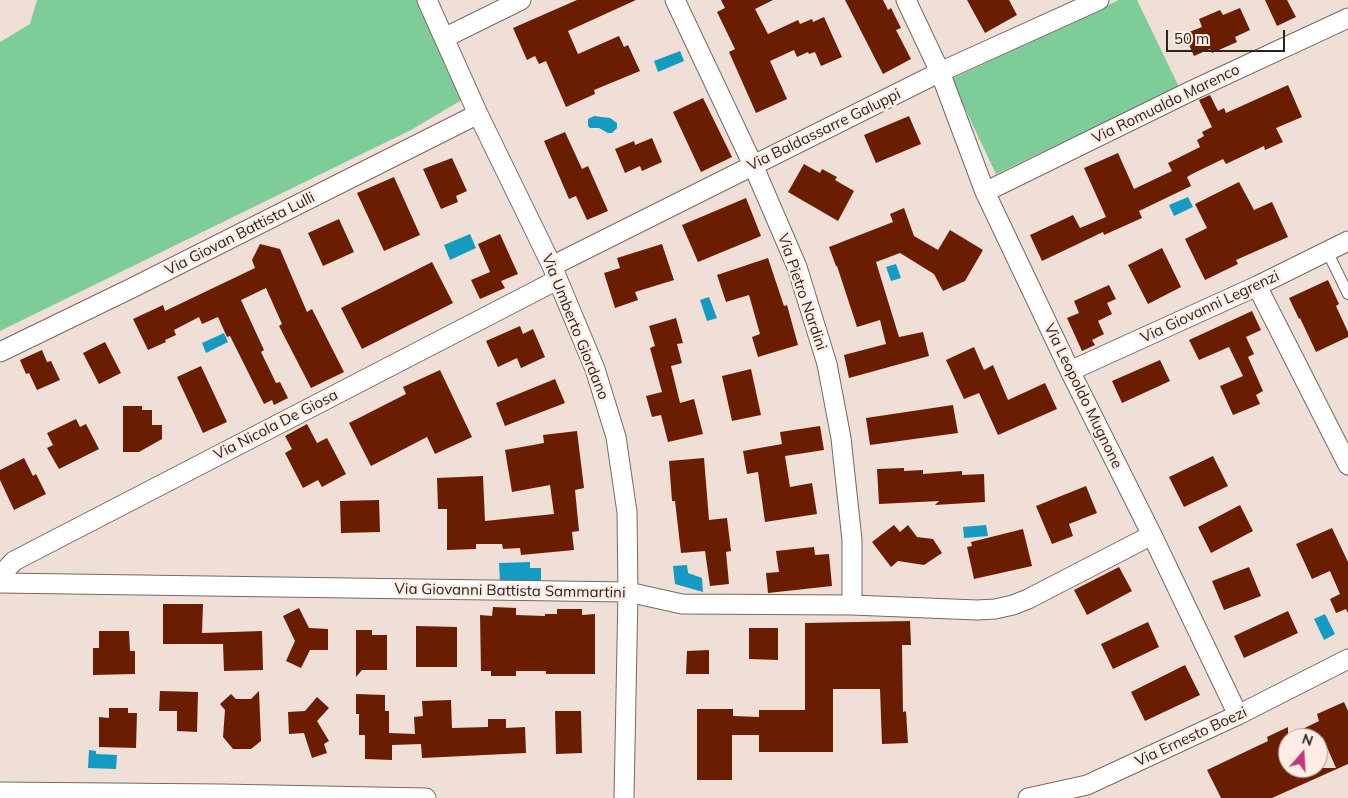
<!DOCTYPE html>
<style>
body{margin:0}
#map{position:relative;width:1348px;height:798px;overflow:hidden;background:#efdfd7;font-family:Mulish,sans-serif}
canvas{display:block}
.north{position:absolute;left:1278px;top:728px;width:50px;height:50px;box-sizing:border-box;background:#fcece4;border:1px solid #a89c96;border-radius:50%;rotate:19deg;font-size:14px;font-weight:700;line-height:20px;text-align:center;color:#2a2421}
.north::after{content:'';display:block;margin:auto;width:18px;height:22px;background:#be3777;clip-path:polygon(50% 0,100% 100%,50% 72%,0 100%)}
.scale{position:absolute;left:1166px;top:30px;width:119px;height:22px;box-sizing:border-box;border:2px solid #2a2421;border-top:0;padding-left:6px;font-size:15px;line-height:18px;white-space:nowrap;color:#2a2421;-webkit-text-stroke:4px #fcece4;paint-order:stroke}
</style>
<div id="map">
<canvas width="1348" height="798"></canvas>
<div class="north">N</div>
<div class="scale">50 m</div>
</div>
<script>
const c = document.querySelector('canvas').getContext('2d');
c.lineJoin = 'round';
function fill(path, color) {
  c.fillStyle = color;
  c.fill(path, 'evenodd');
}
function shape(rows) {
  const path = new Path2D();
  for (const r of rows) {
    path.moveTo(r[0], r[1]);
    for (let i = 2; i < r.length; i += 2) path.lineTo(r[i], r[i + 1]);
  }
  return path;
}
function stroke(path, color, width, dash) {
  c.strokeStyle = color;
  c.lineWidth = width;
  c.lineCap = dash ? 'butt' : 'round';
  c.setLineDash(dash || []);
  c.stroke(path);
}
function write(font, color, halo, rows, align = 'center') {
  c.font = font + ' Mulish,sans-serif';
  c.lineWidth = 5;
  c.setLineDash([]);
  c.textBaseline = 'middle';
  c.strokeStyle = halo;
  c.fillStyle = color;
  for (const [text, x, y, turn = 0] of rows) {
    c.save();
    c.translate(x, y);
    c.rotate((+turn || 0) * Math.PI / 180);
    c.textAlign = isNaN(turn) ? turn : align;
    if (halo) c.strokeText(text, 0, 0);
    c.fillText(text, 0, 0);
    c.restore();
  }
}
fill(shape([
 [37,0,426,0,470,95,411,130,0,331,0,42,30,24],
 [1119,0,1137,0,1179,87,996,174,951,79]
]), '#7ecc97');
fill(shape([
 [680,51,684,61,658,72,654,61],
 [594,116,610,118,617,123,617,128,612,133,608,133,599,128,590,128,588,126,588,119],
 [1188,197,1193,207,1174,216,1169,205],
 [470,234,476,248,450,260,444,245],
 [896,264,901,278,891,281,886,267],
 [709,297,717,318,707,321,700,300],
 [224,333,228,342,206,353,202,343],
 [986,525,988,536,964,538,963,527],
 [530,562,530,568,541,568,541,581,500,582,499,563],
 [687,565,688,573,702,578,703,592,675,584,673,566],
 [1325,614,1335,634,1324,640,1314,619],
 [89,750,96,751,96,754,117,755,116,769,88,768]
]), '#159bc1');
fill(shape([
 [577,0,636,0,568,31,578,54,619,36,624,47,628,45,640,71,594,90,595,94,566,107,546,61,539,64,535,56,527,60,513,28],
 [721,0,773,0,755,9,768,34,798,20,800,24,812,19,813,22,824,17,842,57,821,66,815,52,809,54,808,52,797,57,794,50,770,61,787,99,756,113,729,52,735,49,717,12,725,8],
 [845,0,883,0,888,10,891,8,901,28,896,30,911,59,883,74],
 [967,0,1009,0,1017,15,985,33],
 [1265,0,1287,0,1296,17,1277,26],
 [1240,8,1250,30,1235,37,1237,42,1212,53,1210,49,1194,56,1184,34,1202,27,1199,19,1220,10,1223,15],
 [1288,85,1302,117,1276,128,1283,142,1265,150,1264,146,1226,164,1223,159,1192,174,1187,177,1191,186,1139,211,1142,218,1104,235,1103,232,1042,261,1030,235,1073,215,1080,228,1106,217,1084,168,1118,153,1134,189,1172,171,1168,163,1200,147,1197,140,1204,136,1202,132,1212,127,1199,100,1210,95,1218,111,1224,108,1226,113],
 [703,98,732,157,701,172,673,112],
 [909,116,921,144,876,163,864,135],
 [565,132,582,169,588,166,608,211,587,220,576,196,569,199,544,141],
 [652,138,662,162,642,171,640,166,625,173,615,149,634,141,635,145],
 [452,158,467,191,456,196,458,202,441,209,423,169],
 [804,164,820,173,822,169,837,177,835,180,854,191,838,221,788,192],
 [394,177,420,235,384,251,357,193],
 [1239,182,1254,210,1272,202,1288,237,1236,260,1238,264,1205,280,1185,239,1207,228,1195,204],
 [746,198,761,236,698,262,682,225],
 [904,208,914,236,938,250,950,230,983,250,965,281,943,291,934,274,900,253,876,262,899,337,923,332,929,356,849,378,844,355,886,344,880,320,857,327,837,266,836,266,829,247,893,222,890,214],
 [339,219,354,252,323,266,308,233],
 [500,234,518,274,501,281,505,288,480,299,471,280,490,272,478,244],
 [260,244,280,249,307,312,312,309,344,372,311,388,279,326,282,324,266,288,241,300,264,350,261,352,276,383,280,382,288,398,274,405,272,400,264,404,230,336,227,337,218,317,202,324,199,317,174,330,176,335,165,340,166,342,148,350,133,319,163,305,165,311,255,268,252,260],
 [662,244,674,280,635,292,638,300,615,308,604,273,620,268,617,258],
 [1162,248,1181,287,1148,304,1128,265],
 [768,258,784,306,787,305,798,345,758,357,752,337,760,334,749,295,726,302,717,275],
 [432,262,453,303,362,349,341,308],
 [1328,280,1339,304,1336,306,1348,332,1348,337,1316,352,1300,318,1299,319,1289,298],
 [1109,285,1116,299,1107,303,1112,314,1098,321,1104,334,1092,340,1095,345,1082,351,1067,318,1079,313,1074,301],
 [1252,311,1261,330,1246,337,1254,354,1248,357,1263,391,1256,395,1260,404,1233,415,1220,386,1243,376,1229,347,1199,360,1189,340],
 [676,318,683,343,677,344,682,363,671,366,680,403,694,399,703,434,668,442,661,415,652,417,646,396,662,392,650,348,655,346,649,326],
 [520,326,523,334,533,329,545,357,521,368,517,358,498,367,486,341],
 [105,342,121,373,99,384,83,353],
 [974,347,984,370,993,365,1008,400,1045,383,1057,409,998,435,979,393,964,399,946,360],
 [42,350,47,362,51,361,60,380,37,390,29,373,26,374,20,360],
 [1160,360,1170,381,1122,403,1112,381],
 [201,366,227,422,203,433,177,377],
 [751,369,761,415,732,421,722,376],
 [440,370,472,437,435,454,427,437,371,466,349,423,406,394,403,387],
 [555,379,565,403,505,426,496,403],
 [953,405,958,433,870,445,866,418],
 [123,406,142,406,142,410,152,410,152,425,162,425,162,439,139,452,123,452],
 [76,419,80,427,86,424,99,449,59,469,47,448,53,445,47,433],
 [307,424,317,443,327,438,346,474,322,487,318,480,303,488,285,453,292,449,285,436],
 [820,426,824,450,785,456,790,487,812,483,817,514,765,522,758,472,747,474,743,451,782,444,780,432],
 [577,431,584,488,575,490,579,531,572,532,574,550,521,555,520,548,503,549,502,544,476,544,476,549,447,550,447,509,438,509,437,478,483,476,485,521,554,514,550,485,512,492,505,450,544,443,543,435],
 [1213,456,1228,486,1184,507,1169,477],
 [24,458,33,476,36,474,46,494,14,510,0,480,0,470],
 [704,458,709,520,727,518,731,551,726,552,729,584,710,586,705,551,681,553,675,501,672,501,669,461],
 [904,468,904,471,923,470,923,474,962,471,962,475,984,474,985,502,935,505,939,501,879,504,877,469],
 [1086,486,1097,513,1069,524,1073,536,1052,544,1036,506],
 [379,500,380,532,341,533,340,501],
 [1240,505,1253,531,1211,553,1198,527],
 [894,525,900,532,908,525,917,537,933,539,942,553,924,565,898,561,891,567,872,542],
 [1332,528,1348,562,1348,613,1346,609,1336,613,1330,599,1340,594,1330,571,1312,579,1296,544],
 [1023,529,1032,566,974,579,967,547,972,546,971,542],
 [814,547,815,555,829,554,832,586,768,593,766,573,779,572,776,551],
 [1119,567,1132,591,1087,615,1074,590],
 [1249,567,1261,596,1224,610,1212,581],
 [163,604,203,604,202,633,262,631,263,670,224,671,223,644,163,644],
 [493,607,516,608,516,615,545,616,545,614,557,614,557,609,582,609,582,615,595,614,595,674,546,674,546,671,516,671,516,676,491,676,491,671,481,671,480,615,492,616],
 [299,608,309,628,328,629,328,650,310,650,301,668,286,661,295,641,283,616],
 [1288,611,1298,633,1244,658,1234,636],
 [910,621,911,645,902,645,903,712,906,711,908,743,882,744,880,689,833,689,833,752,759,752,759,735,732,735,732,780,697,780,697,709,733,709,733,716,759,717,759,710,805,710,805,623],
 [1148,622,1159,647,1113,669,1101,644],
 [416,626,457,627,457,667,416,667],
 [749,628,778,628,778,660,749,659],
 [356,630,372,630,372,635,387,635,387,670,362,670,356,677],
 [99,631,129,631,130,651,135,651,135,674,93,675,93,648,99,648],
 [709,650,709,674,686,674,687,651],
 [1185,665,1200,695,1145,721,1131,692],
 [160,691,198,692,197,732,177,731,177,711,159,711],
 [259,691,261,741,251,749,233,749,223,737,225,710,220,704,231,694,236,699,251,699],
 [356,694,385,695,385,711,389,711,389,733,415,734,414,717,423,716,422,701,451,700,452,728,488,727,488,719,506,719,506,728,525,727,526,753,422,758,421,744,392,745,392,760,365,759,365,735,359,735,359,714,356,714],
 [317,697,329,708,317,721,329,741,324,744,327,753,312,758,304,733,289,734,288,712,305,711],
 [1344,702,1348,711,1348,764,1272,798,1221,798,1207,770,1268,741,1267,737,1288,727,1288,736,1319,721,1317,714],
 [1288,738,1323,738,1336,768,1288,768],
 [109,708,128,708,128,713,137,713,136,748,99,747,99,717,109,718],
 [555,711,581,711,582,753,556,754]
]), '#6b1d01');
const lane = shape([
 [1327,251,1348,294]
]);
const street = shape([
 [427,0,478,114,552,266,595,369,616,437,627,512,628,592,624,798],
 [675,0,753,165,797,267,827,364,841,438,852,540,852,605],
 [906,0,940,72,985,192,1070,371,1152,535,1238,715],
 [444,38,521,0],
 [985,192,1193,90,1348,18],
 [552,266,940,72,1099,0],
 [1257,286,1348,465],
 [0,352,132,288,478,114],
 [1070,371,1257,286,1348,241],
 [0,576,14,561,557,280],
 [0,583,628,592,682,604,852,605,977,610,995,609,1013,605,1028,599,1152,535],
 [0,792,221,794,426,798],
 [1028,798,1087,785,1238,715,1348,659]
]);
stroke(lane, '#766961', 12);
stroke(street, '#766961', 21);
stroke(lane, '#fff', 10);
stroke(street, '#fff', 19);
write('15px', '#2a2421', '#fcece4', [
 ["Via Romualdo Marenco",1166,104,-26],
 ["Via Baldassarre Galuppi",824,130,-26],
 ["Via Giovan Battista Lulli",240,234,-27],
 ["Via Pietro Nardini",802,292,71],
 ["Via Giovanni Legrenzi",1210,307,-25],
 ["Via Umberto Giordano",575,327,68],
 ["Via Leopoldo Mugnone",1083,396,64],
 ["Via Nicola De Giosa",276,425,-27],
 ["Via Giovanni Battista Sammartini",510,591,1],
 ["Via Ernesto Boezi",1191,737,-25]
]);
</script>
